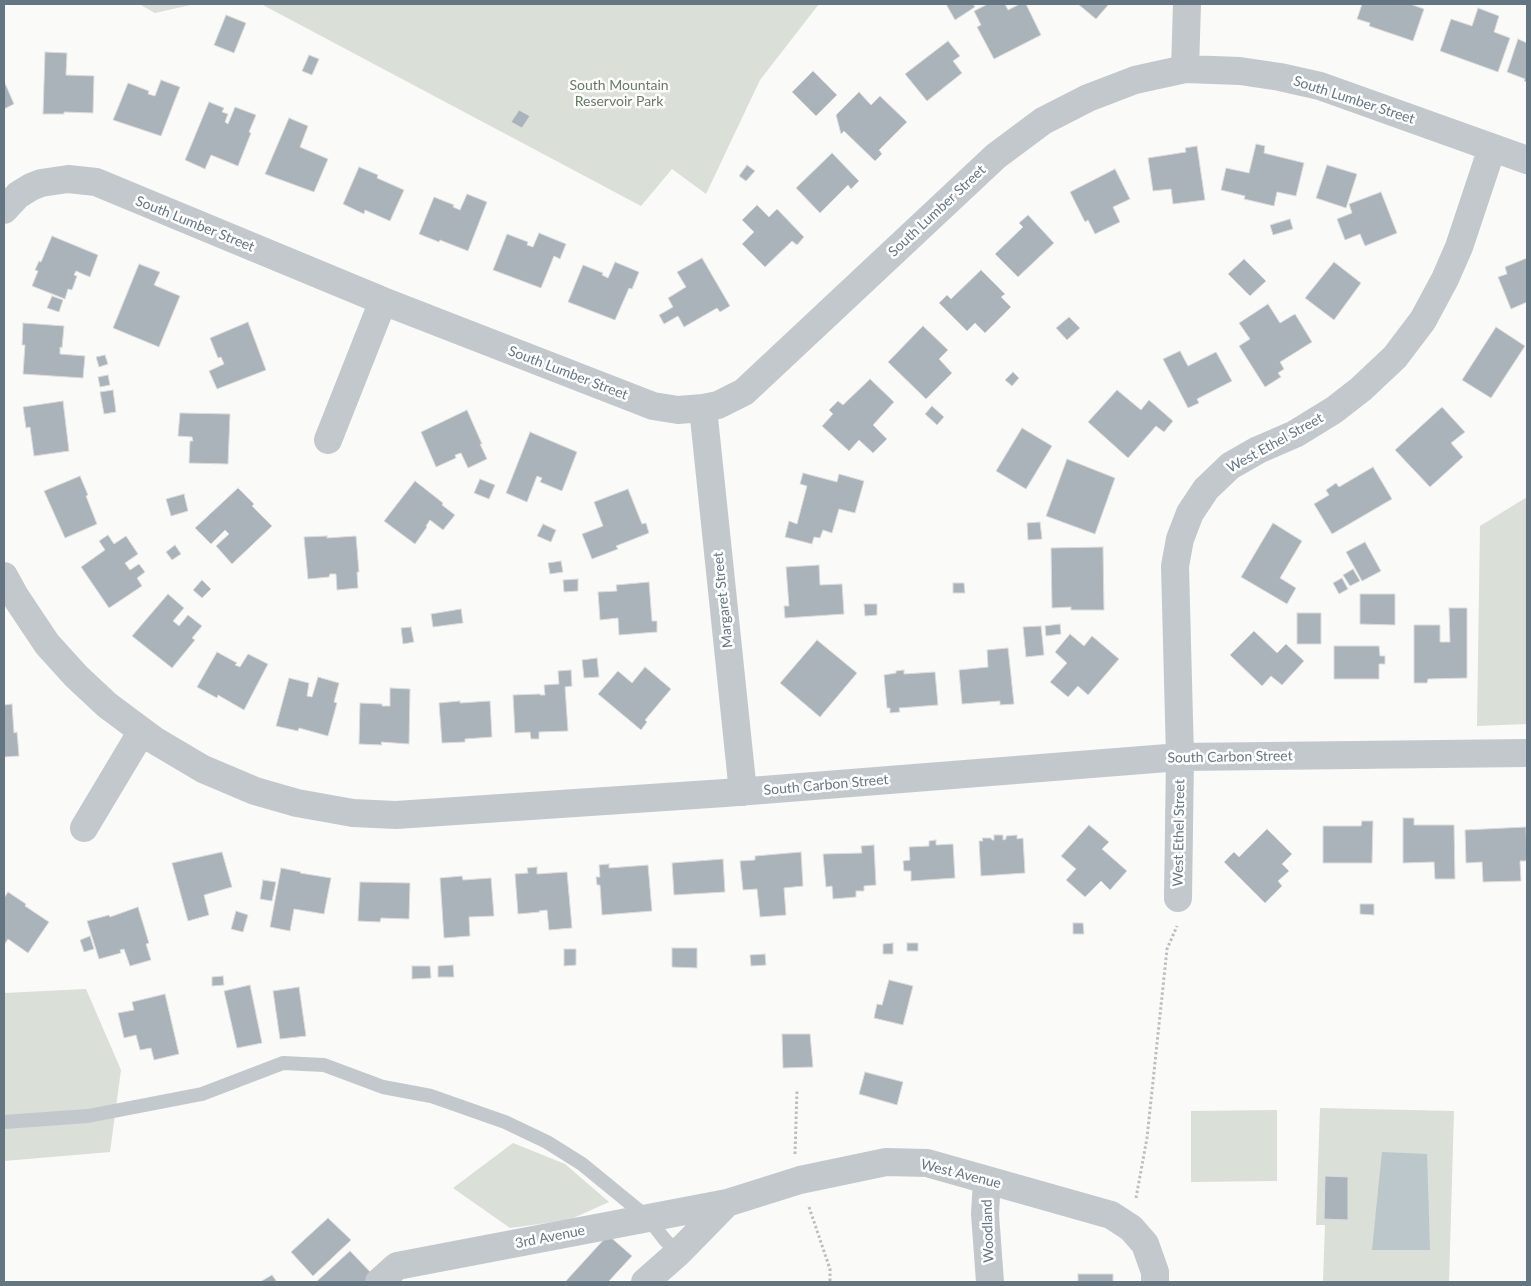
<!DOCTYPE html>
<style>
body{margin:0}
#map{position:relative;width:1531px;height:1286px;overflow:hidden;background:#fafaf8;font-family:Lato,sans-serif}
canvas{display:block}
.frame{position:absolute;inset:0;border:5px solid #657683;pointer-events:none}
</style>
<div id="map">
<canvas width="1531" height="1286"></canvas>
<div class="frame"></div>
</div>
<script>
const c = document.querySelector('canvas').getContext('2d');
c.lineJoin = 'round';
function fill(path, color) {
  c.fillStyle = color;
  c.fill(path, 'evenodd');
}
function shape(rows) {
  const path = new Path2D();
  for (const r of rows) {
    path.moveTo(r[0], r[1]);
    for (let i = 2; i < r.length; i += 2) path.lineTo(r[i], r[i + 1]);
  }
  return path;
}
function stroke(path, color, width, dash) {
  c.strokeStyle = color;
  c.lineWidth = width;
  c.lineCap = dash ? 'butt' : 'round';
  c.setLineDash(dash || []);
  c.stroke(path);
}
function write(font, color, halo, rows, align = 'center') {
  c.font = font + ' Lato,sans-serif';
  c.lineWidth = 5;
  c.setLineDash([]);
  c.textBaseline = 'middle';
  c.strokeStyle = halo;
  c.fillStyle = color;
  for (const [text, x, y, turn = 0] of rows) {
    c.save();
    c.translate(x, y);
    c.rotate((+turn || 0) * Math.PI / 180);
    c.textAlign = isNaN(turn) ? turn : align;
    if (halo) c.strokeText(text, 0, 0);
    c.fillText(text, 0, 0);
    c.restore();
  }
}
fill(shape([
 [139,4,195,4,155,13],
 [261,4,819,4,760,80,706,194,672,169,641,206],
 [1527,497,1527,724,1477,726,1480,526],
 [86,989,121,1070,110,1152,4,1161,4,993],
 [1320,1108,1454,1111,1449,1282,1323,1282,1325,1225,1316,1225],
 [1277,1110,1277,1181,1191,1182,1191,1111],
 [513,1143,565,1164,609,1202,569,1220,510,1228,453,1188]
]), '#dadfd7');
fill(shape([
 [1382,1152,1427,1154,1430,1250,1372,1250]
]), '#bbc7cb');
const building = shape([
 [946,4,973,4,975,7,955,20,946,4],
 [988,4,1005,4,1008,10,1020,4,1026,4,1041,35,994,59,977,27,981,25,974,11,988,4],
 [1078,4,1109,4,1096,19,1078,4],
 [1362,4,1410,4,1424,9,1413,41,1369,26,1370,23,1357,19,1362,4],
 [1478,8,1499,16,1494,32,1510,38,1498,72,1440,51,1451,19,1472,26,1478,8],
 [226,15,246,23,234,53,214,45,226,15],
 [1518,39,1527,43,1527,82,1524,81,1525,79,1507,72,1518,39],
 [948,41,960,56,953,61,962,73,927,101,905,74,948,41],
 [45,52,67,53,66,75,94,76,93,113,64,112,64,114,43,114,45,52],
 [309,55,319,59,312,75,302,71,309,55],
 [813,71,837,95,816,116,792,92,813,71],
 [161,80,180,87,161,136,113,120,128,83,149,91,148,94,155,96,161,80],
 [4,81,14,104,4,109,4,81],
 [859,92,871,105,880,96,907,122,879,150,882,154,875,161,844,131,841,134,836,115,859,92],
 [209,102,224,108,222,112,228,114,225,122,228,124,235,107,256,115,249,132,251,133,238,166,211,155,205,169,185,160,209,102],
 [519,110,530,116,522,128,511,122,519,110],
 [289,118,308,126,300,147,328,159,314,192,265,174,289,118],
 [1256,144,1265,146,1264,153,1304,163,1296,196,1277,192,1274,206,1244,199,1245,196,1221,190,1226,168,1249,173,1256,144],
 [1197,146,1205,200,1173,204,1171,189,1153,191,1148,158,1186,152,1185,148,1197,146],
 [832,153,859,181,851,189,848,185,820,213,796,188,832,153],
 [747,165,755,171,746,181,739,176,747,165],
 [1327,165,1357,174,1346,208,1316,198,1327,165],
 [359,167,378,175,377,178,404,190,390,221,365,210,364,214,343,204,359,167],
 [1115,169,1130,199,1113,207,1120,222,1095,234,1088,220,1085,222,1070,192,1115,169],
 [1381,192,1397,233,1365,246,1360,234,1345,240,1337,219,1352,213,1349,204,1381,192],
 [467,194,487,202,468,251,440,240,439,242,419,234,434,197,454,205,453,207,460,210,467,194],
 [757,205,769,217,777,209,804,237,797,245,792,241,765,267,742,244,754,232,742,220,757,205],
 [1028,215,1054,243,1018,277,995,254,1023,227,1019,223,1028,215],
 [1290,219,1293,229,1273,235,1270,225,1290,219],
 [539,233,566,244,560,259,554,256,541,288,493,270,507,234,528,242,527,245,533,247,539,233],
 [52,236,98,255,90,277,76,271,74,275,77,276,72,290,68,289,65,299,32,286,38,271,35,270,39,261,41,262,52,236],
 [702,258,730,306,720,312,717,308,684,327,678,316,664,324,659,315,673,307,668,298,686,287,677,272,702,258],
 [1527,258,1527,302,1511,309,1498,277,1507,274,1505,267,1527,258],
 [1244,259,1266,281,1250,296,1228,274,1244,259],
 [615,262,639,272,632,289,629,288,615,320,568,302,583,265,603,273,602,275,608,278,615,262],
 [1334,262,1361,283,1334,320,1305,298,1334,262],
 [139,264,160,272,154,285,180,296,159,347,113,328,139,264],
 [981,270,1005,294,1001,297,1011,307,985,333,975,323,967,331,939,303,947,295,951,299,981,270],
 [52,296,63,300,59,312,47,308,52,296],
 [1268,304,1280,323,1295,314,1312,342,1280,362,1284,369,1278,373,1281,377,1265,387,1239,346,1250,339,1239,323,1268,304],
 [1069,317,1080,328,1067,340,1056,328,1069,317],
 [248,322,266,370,217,389,209,371,224,364,221,357,218,358,210,338,248,322],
 [23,323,64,326,62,348,60,347,60,354,85,356,83,378,23,374,25,345,22,345,23,323],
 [923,326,948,350,939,359,952,373,926,399,888,362,923,326],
 [1496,327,1525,346,1491,398,1462,380,1496,327],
 [1180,351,1188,366,1216,352,1232,381,1197,399,1199,403,1188,408,1163,359,1180,351],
 [105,355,108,364,99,367,96,357,105,355],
 [1013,372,1019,378,1012,386,1005,380,1013,372],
 [108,375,110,385,100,387,98,377,108,375],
 [870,379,894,402,873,425,887,439,873,453,859,440,849,451,822,426,833,414,829,410,838,401,843,405,870,379],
 [113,390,116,412,104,414,100,392,113,390],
 [1117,390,1141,410,1149,400,1173,421,1164,432,1156,426,1128,458,1088,422,1117,390],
 [63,401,69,451,34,456,30,427,26,428,23,407,63,401],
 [932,406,944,417,937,425,925,414,932,406],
 [1442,407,1465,432,1451,443,1463,457,1430,487,1395,450,1442,407],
 [467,410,482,444,480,444,487,459,468,468,461,453,455,455,456,458,436,467,421,432,467,410],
 [180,413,230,414,228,464,189,463,190,441,193,441,192,437,178,436,180,413],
 [1022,428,1052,446,1026,489,996,471,1022,428],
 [530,432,577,452,562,491,540,482,542,478,537,476,527,502,506,493,530,432],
 [1067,459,1115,478,1095,534,1046,516,1067,459],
 [1373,467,1392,499,1332,534,1314,504,1329,495,1326,490,1336,483,1339,487,1373,467],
 [803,473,837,482,839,474,864,481,855,513,839,509,832,533,823,530,820,538,814,537,812,544,785,537,789,521,797,524,807,486,800,484,803,473],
 [80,476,88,495,86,496,97,524,65,538,44,491,80,476],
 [480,479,495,485,489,499,474,493,480,479],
 [415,481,443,503,442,505,455,515,443,530,430,520,426,526,427,527,415,544,384,521,415,481],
 [238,488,254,504,252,506,272,526,232,564,216,546,229,534,225,530,211,544,195,528,238,488],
 [628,489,642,524,646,523,649,533,616,546,618,549,592,559,582,534,603,526,594,502,628,489],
 [184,494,188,511,171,516,166,499,184,494],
 [1040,522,1042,539,1028,540,1027,523,1040,522],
 [1273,523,1302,541,1280,578,1296,588,1287,604,1241,577,1273,523],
 [543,524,556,530,551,542,537,536,543,524],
 [108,535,114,544,126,536,138,554,125,563,130,570,139,564,145,572,137,578,142,586,109,608,81,567,105,550,99,541,108,535],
 [327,536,327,538,356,536,359,572,357,572,358,588,337,590,336,574,330,574,329,577,308,579,304,537,327,536],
 [1365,542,1381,571,1362,581,1346,552,1365,542],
 [175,545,181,554,172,560,166,552,175,545],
 [1103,547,1104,610,1071,610,1071,607,1052,608,1051,548,1103,547],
 [561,561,563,572,550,574,548,563,561,561],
 [819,565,820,585,842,584,844,614,785,618,784,606,789,606,786,567,819,565],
 [1353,569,1360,581,1350,586,1343,575,1353,569],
 [1342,578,1348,589,1339,594,1333,583,1342,578],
 [578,579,578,591,564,592,563,580,578,579],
 [202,580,211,589,202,598,193,590,202,580],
 [649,582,652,621,657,621,657,632,619,635,618,618,600,620,598,592,617,591,616,585,649,582],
 [953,583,964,583,965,593,953,593,953,583],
 [168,594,184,608,173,621,179,626,188,615,202,626,192,638,195,640,172,668,132,636,168,594],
 [1360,594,1395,594,1395,625,1360,624,1360,594],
 [864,604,877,604,877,615,865,616,864,604],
 [1449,608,1467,608,1467,678,1428,679,1427,683,1414,683,1414,625,1440,625,1440,642,1450,642,1449,608],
 [461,609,463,623,433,627,431,614,461,609],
 [1297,613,1321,613,1321,644,1297,644,1297,613],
 [1060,624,1061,634,1046,636,1045,626,1060,624],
 [1041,626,1044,655,1026,657,1023,627,1041,626],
 [411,627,414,642,403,644,401,628,411,627],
 [1254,631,1277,653,1286,644,1304,661,1282,685,1271,676,1262,686,1230,655,1254,631],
 [1070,634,1084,646,1092,636,1119,659,1088,695,1078,686,1068,697,1050,682,1067,663,1055,652,1070,634],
 [817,640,857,673,820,717,780,683,817,640],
 [1334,646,1379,646,1380,656,1385,656,1385,664,1379,664,1379,679,1334,679,1334,646],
 [1008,648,1014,704,1000,705,1000,701,962,704,959,670,988,667,987,650,1008,648],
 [217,652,237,663,235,665,240,667,248,654,268,664,244,710,218,695,217,698,197,687,217,652],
 [597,658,599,677,584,678,582,660,597,658],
 [645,667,671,689,645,720,647,722,641,730,598,694,618,671,632,683,645,667],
 [571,670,572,686,565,687,568,731,539,732,539,739,531,739,530,732,515,733,513,695,540,694,540,695,545,695,544,685,559,684,558,671,571,670],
 [904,670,904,674,935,672,938,705,899,708,900,712,890,713,890,708,887,708,884,675,896,673,896,671,904,670],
 [318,677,339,683,334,702,337,703,328,736,299,728,298,731,276,726,289,678,309,683,307,696,312,697,318,677],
 [390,688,410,689,409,744,381,742,382,745,359,744,360,703,382,704,382,706,390,706,390,688],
 [460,701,460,703,490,701,492,737,465,739,465,742,442,743,439,703,460,701],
 [12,704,14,733,17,732,19,756,4,757,4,705,12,704],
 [1403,818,1414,818,1414,825,1454,825,1455,879,1435,879,1434,862,1403,863,1403,818],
 [1362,821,1373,821,1372,863,1323,863,1323,826,1361,826,1362,821],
 [1089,825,1109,842,1102,849,1127,871,1110,890,1101,881,1085,897,1066,880,1076,869,1061,856,1089,825],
 [1526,827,1527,861,1520,861,1521,881,1483,882,1482,862,1466,863,1465,830,1526,827],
 [1267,829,1292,854,1282,864,1289,871,1278,881,1282,886,1265,903,1224,862,1234,852,1239,857,1267,829],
 [994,835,1003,835,1003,840,1006,839,1006,836,1017,835,1017,839,1023,838,1025,873,981,876,979,841,983,841,982,838,991,838,992,840,994,840,994,835],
 [936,840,936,845,953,844,955,878,911,881,911,871,904,871,903,861,910,860,909,847,929,846,929,841,936,840],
 [874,845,876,885,864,886,864,891,856,891,856,897,833,899,832,886,826,887,823,854,862,853,861,846,874,845],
 [222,852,232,887,204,895,209,915,188,921,172,863,222,852],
 [801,852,803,886,784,888,786,915,760,917,757,889,743,890,740,861,755,860,755,856,801,852],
 [723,859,725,892,674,895,672,863,723,859],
 [609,864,609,868,648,865,652,911,602,915,600,885,597,885,596,877,600,877,599,865,609,864],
 [537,867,537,874,567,872,572,928,549,930,547,910,539,911,540,912,518,914,515,874,528,873,527,868,537,867],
 [281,868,301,872,300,873,331,878,324,914,294,909,290,931,270,927,281,868],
 [462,876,463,880,491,878,494,916,469,917,470,936,444,938,440,878,462,876],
 [263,880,276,882,272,901,260,899,263,880],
 [360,882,410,883,409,919,381,918,380,922,358,921,360,882],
 [8,892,26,904,25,906,49,922,28,953,8,939,4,945,4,898,8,892],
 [1360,904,1374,904,1374,915,1360,914,1360,904],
 [138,907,149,943,146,944,151,960,130,966,124,949,120,950,121,953,99,959,87,921,109,915,110,917,138,907],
 [236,911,248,915,243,932,231,929,236,911],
 [1073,923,1083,923,1084,934,1073,934,1073,923],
 [90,936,94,949,84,952,80,940,90,936],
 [893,943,893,954,883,954,883,944,893,943],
 [907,943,918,943,918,951,907,951,907,943],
 [672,948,697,948,697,968,672,967,672,948],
 [564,949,576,949,576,965,564,966,564,949],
 [765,954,766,965,751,966,750,955,765,954],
 [453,965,454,977,438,977,438,966,453,965],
 [412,966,430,966,431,978,412,979,412,966],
 [223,976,224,985,212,986,212,977,223,976],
 [889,980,913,986,903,1025,874,1018,877,1004,882,1005,889,980],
 [250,985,262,1043,237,1048,224,991,250,985],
 [299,987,306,1036,280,1039,273,991,299,987],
 [165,994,179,1054,154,1060,151,1048,140,1050,136,1035,124,1038,118,1013,134,1010,132,1002,165,994],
 [782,1034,810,1034,813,1067,783,1068,782,1034],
 [865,1072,903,1082,897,1105,859,1094,865,1072],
 [1325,1176,1348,1177,1348,1220,1324,1219,1325,1176],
 [328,1218,351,1240,313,1276,291,1252,328,1218],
 [608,1235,632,1256,608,1282,565,1282,608,1235],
 [350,1251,376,1278,371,1282,316,1282,350,1251],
 [1078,1274,1113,1274,1113,1282,1078,1282,1078,1274],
 [272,1275,277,1282,260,1282,272,1275]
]);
fill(building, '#aab3b9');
stroke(building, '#dcdcda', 1);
stroke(shape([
 [795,1154,797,1090],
 [1136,1198,1147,1138,1167,949,1177,926],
 [809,1207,830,1269,830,1282]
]), '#bbbfc2', 3, [2.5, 2.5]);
stroke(shape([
 [4,1122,88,1116,202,1094,283,1063,324,1065,383,1087,431,1096,505,1122,547,1142,582,1164,648,1218,665,1240,678,1253]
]), '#c3c8cc', 14);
stroke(shape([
 [1185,69,1187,4],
 [4,210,18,195,31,187,41,183,68,179,96,182,383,301,653,406,678,410,703,408,718,405,744,392,996,156,1043,121,1088,98,1135,80,1185,69,1240,71,1280,77,1320,86,1527,160],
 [703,408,743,792],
 [328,440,383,301],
 [4,576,15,596,47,644,76,676,107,705,154,740,203,769,255,791,297,803,353,813,396,815,725,793,1180,757,1527,753],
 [84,828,142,731],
 [1178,898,1180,757,1175,566,1180,539,1190,513,1206,489,1230,466,1258,450,1295,434,1334,410,1361,389,1395,357,1423,320,1445,279,1459,247,1492,148],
 [987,1180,985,1214,990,1282],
 [379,1282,397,1266,727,1203,800,1180,886,1162,927,1163,1111,1215,1131,1228,1145,1244,1155,1272,1155,1282],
 [645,1282,678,1253,727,1203]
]), '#c3c8cc', 28);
write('14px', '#687a64', '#fff', [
 ["South Mountain",619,85],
 ["Reservoir Park",619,101]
]);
write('14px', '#657683', '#fff', [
 ["South Lumber Street",1354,100,18],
 ["South Lumber Street",937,211,-43],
 ["South Lumber Street",195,224,22],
 ["South Lumber Street",568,373,21],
 ["West Ethel Street",1275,443,-29],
 ["Margaret Street",723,600,-96],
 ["South Carbon Street",1230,757,-1],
 ["South Carbon Street",826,785,-5],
 ["West Ethel Street",1179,833,-89],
 ["West Avenue",961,1174,14],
 ["Woodland",988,1231,-92],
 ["3rd Avenue",550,1237,-11]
]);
</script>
